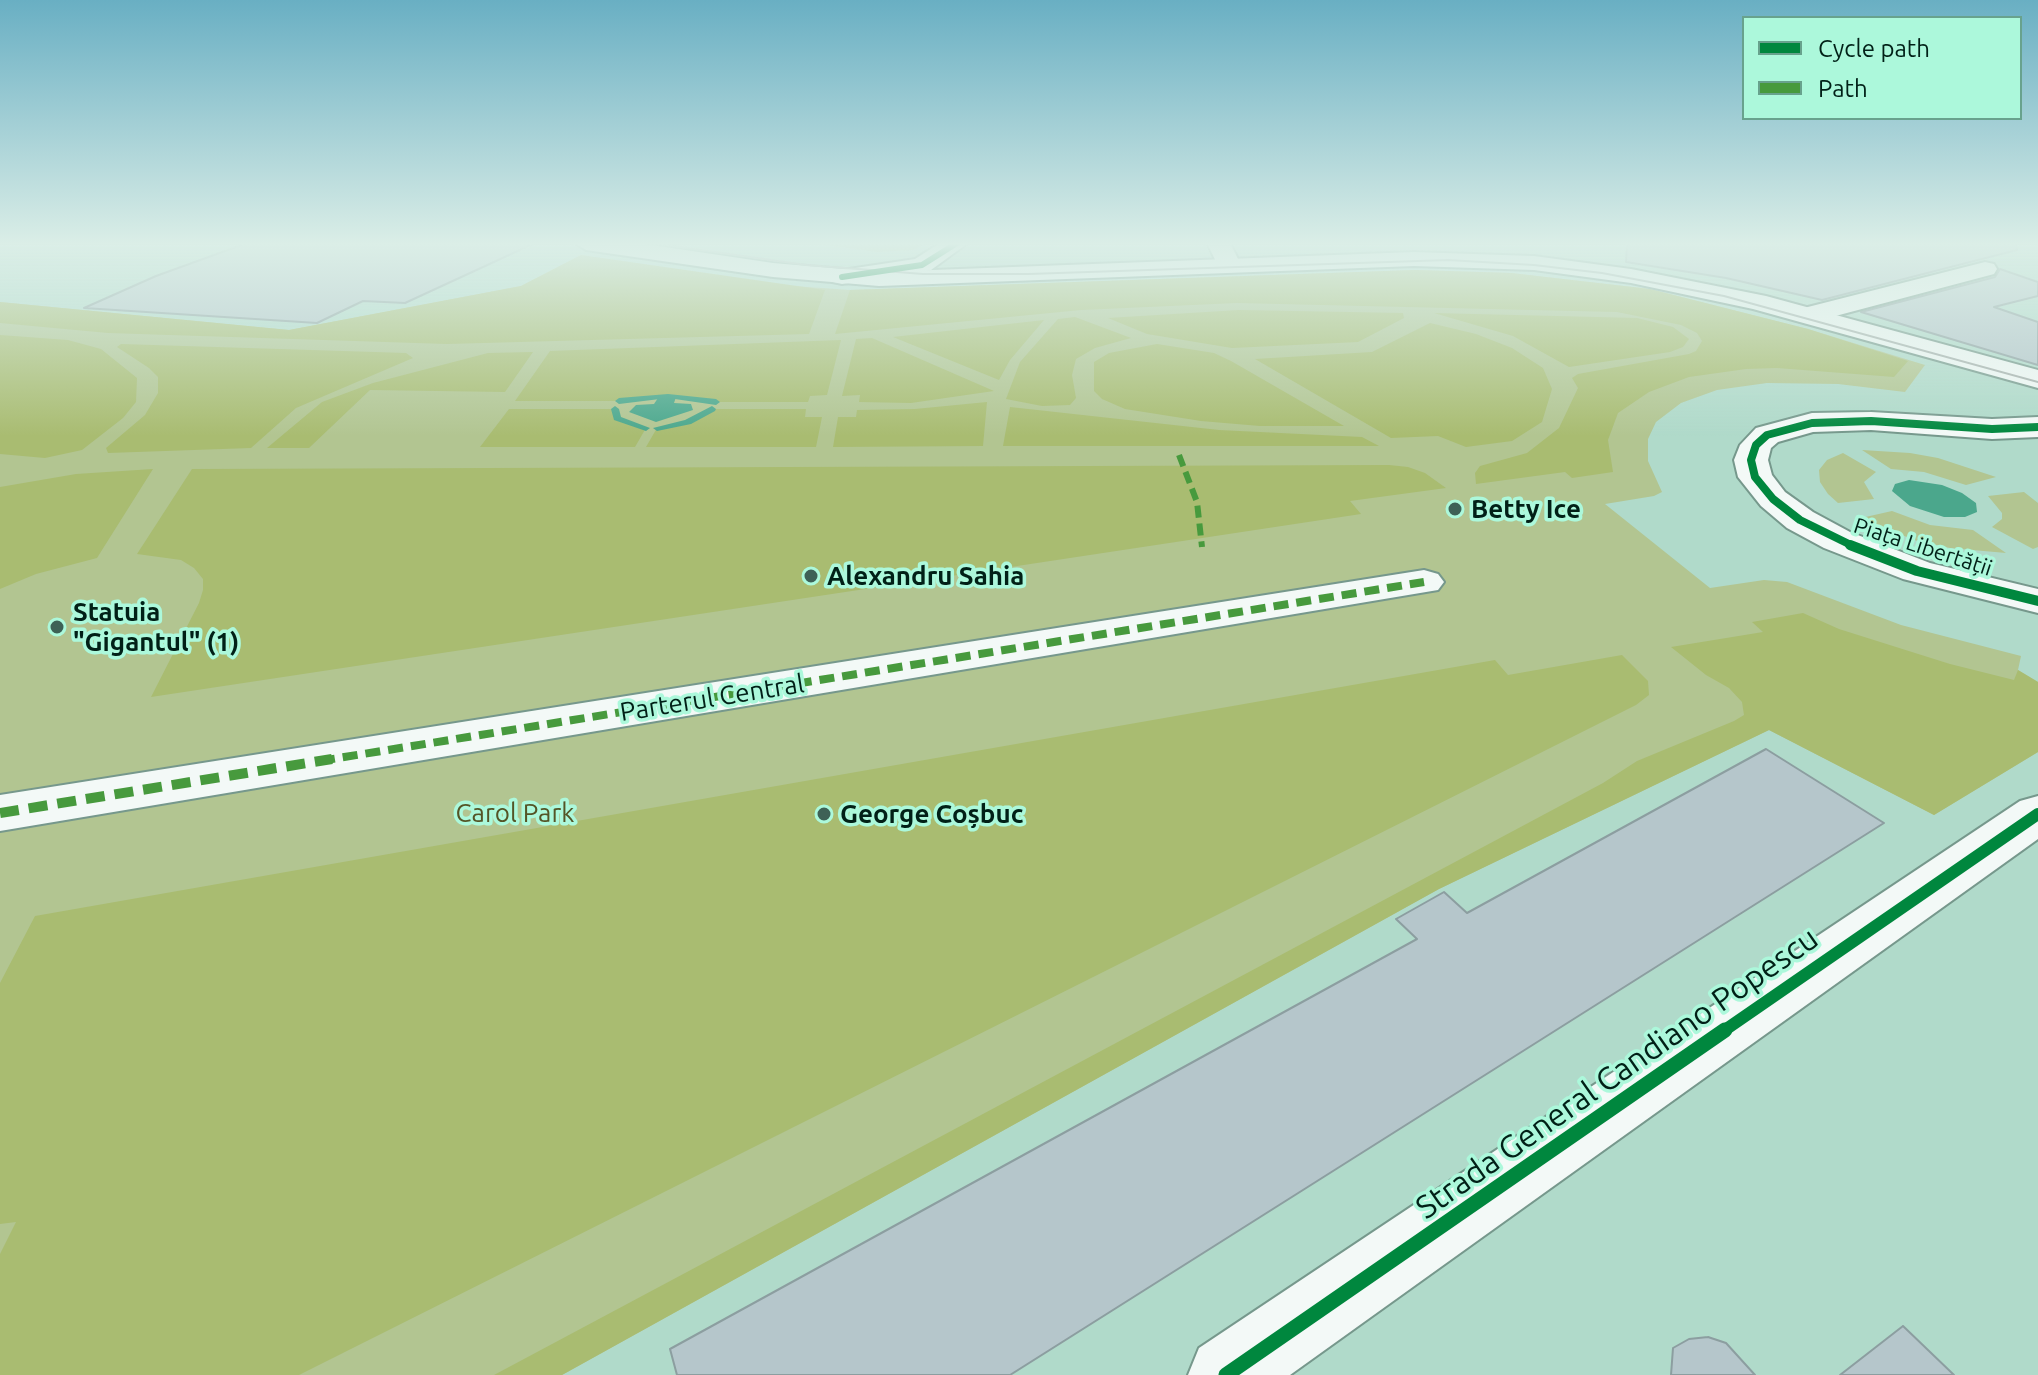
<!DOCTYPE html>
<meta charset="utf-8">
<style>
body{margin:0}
#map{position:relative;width:2038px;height:1375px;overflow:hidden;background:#b0daca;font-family:Ubuntu,sans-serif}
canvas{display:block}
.legend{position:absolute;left:1742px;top:16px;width:280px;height:104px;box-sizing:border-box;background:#acf8db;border:2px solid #68a28d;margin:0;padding:10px 14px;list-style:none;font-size:24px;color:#012017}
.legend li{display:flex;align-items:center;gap:16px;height:40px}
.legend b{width:40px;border:2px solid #68a28d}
</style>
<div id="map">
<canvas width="2038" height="1375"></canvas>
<ul class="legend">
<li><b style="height:10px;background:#00873e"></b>Cycle path</li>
<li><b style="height:10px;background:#479a3d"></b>Path</li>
</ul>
</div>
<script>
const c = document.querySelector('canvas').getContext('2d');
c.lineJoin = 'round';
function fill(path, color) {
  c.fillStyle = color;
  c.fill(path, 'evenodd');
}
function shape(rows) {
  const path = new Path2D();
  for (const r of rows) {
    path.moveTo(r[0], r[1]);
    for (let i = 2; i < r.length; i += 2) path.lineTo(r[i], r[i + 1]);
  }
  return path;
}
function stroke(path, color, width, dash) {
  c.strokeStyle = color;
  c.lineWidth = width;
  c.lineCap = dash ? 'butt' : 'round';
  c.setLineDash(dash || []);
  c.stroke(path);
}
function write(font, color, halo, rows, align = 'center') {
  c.font = font + ' Ubuntu,sans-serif';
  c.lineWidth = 7;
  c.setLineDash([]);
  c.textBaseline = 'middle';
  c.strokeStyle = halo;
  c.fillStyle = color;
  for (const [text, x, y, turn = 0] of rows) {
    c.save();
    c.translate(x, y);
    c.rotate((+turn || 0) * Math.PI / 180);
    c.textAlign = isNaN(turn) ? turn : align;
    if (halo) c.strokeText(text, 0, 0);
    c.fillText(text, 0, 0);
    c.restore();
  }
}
fill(shape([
 [810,243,927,243,913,250,877,252],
 [581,255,780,285,850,290,1415,270,1511,273,1650,289,1808,329,1925,365,1905,392,1838,384,1767,383,1717,390,1681,403,1656,422,1648,439,1648,461,1662,492,1654,496,1605,504,1710,588,1764,580,1787,582,1901,625,2021,656,2018,670,2038,682,2038,752,1934,815,1769,730,1439,889,562,1375,0,1375,0,302,289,330,521,286],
 [1862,450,1910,453,1938,458,1996,477,1966,485,1924,472,1891,469],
 [1843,453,1876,472,1864,482,1874,499,1838,503,1828,494,1820,482,1819,470,1827,460],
 [2024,492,2038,503,2038,547,2033,549,1992,527,2002,519,2002,513,1988,496],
 [1892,511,1930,525,1973,530,2006,553,1950,548,1914,540,1861,518]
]), '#b2c591');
fill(shape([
 [581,255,825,290,809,334,447,344,108,333,0,323,0,302,289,330,521,286],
 [1415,270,1511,273,1650,289,1808,329,1908,361,1894,377,1777,368,1746,369,1689,377,1649,392,1618,413,1608,440,1613,472,1572,478,1565,472,1476,484,1475,473,1480,466,1527,453,1559,428,1578,388,1572,378,1578,374,1689,354,1696,351,1702,341,1697,333,1681,325,1617,312,1237,303,1081,310,835,334,850,290],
 [1239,310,1403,313,1404,318,1358,342,1232,348,1147,334,1108,318],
 [1434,313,1637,318,1673,327,1689,339,1683,347,1670,352,1569,367,1513,336],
 [1075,317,1131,338,1095,348,1076,359,1072,375,1076,398,1070,405,1042,406,1006,399,1020,362,1058,319],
 [1044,320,1010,360,999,380,893,337],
 [1430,323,1476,334,1512,348,1543,368,1552,389,1542,422,1512,441,1466,447,1438,436,1391,438,1255,359,1372,352],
 [0,335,68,340,101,349,137,378,136,402,123,418,82,450,45,458,0,454],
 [872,338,994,391,911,403,859,402,860,395,842,396,856,339],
 [841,340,827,395,810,396,808,402,716,402,668,396,619,401,515,401,550,351],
 [121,344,406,353,413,358,296,408,251,448,108,453,106,448,145,415,158,393,158,377,149,368,117,347],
 [1157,344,1214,353,1231,361,1344,426,1260,426,1201,421,1125,409,1102,399,1094,391,1094,362,1109,353],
 [533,352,505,392,370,390,309,448,267,448,322,402,373,383,488,353],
 [987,402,983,446,833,447,838,417,856,417,857,410,915,409],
 [1010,407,1219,430,1362,437,1379,446,1003,446],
 [509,409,615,409,617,418,622,421,646,428,635,447,480,447],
 [712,409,806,409,805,417,822,417,816,447,646,447,657,428,688,422],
 [1389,465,1408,467,1425,473,1446,488,1350,501,1361,514,151,697,199,603,203,590,203,579,194,568,181,560,137,554,192,469],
 [153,469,97,558,36,574,0,589,0,487,76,474],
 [1803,613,1839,629,1950,664,2014,680,2018,670,2038,682,2038,752,1934,815,1769,730,1439,889,562,1375,494,1375,1603,783,1637,761,1734,721,1744,715,1742,702,1729,688,1706,675,1671,647,1763,632,1752,622],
 [1622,655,1648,681,1649,695,1636,705,299,1375,0,1375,0,1254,16,1222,0,1224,0,983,35,916,1495,660,1508,675]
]), '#a9bc71');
fill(shape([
 [676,397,674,403,691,404,693,410,656,422,629,412,636,405,654,404,658,398],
 [1909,480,1942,485,1962,493,1976,503,1977,512,1965,517,1944,517,1910,506,1892,491,1895,484]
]), '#4ba78c');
fill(shape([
 [668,394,716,399,720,402,716,405,668,398,619,404,615,401,619,398,668,394],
 [615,406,619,409,621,417,650,428,646,431,614,420,611,409,615,406],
 [712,406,716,409,715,411,691,424,657,431,653,428,685,420,712,406]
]), '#4ba78c');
const building = shape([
 [247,243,535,243,405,303,363,301,317,323,84,308,156,276,247,243],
 [1627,243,2016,243,2017,250,1822,300,1726,278,1626,262,1627,243],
 [2000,269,2038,282,2038,296,1994,307,2038,322,2038,365,1861,312,1995,277,2000,269],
 [1766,749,1884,823,1010,1375,677,1375,670,1349,1417,939,1396,919,1444,892,1467,913,1766,749],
 [1903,1326,1954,1375,1840,1375,1903,1326],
 [1708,1337,1726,1343,1755,1375,1671,1375,1673,1348,1689,1339,1708,1337]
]);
fill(building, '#b5c6cb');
stroke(building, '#8c9ea0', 2);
const minor = shape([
 [940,243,968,243,931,270,922,272,842,284,833,282,830,277,833,272,842,270,915,259,940,243],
 [1207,243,1230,243,1241,265,1238,270,1220,270,1207,243],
 [1985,262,1994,264,1997,269,1994,274,1809,323,1800,321,1796,315,1800,309,1985,262],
 [1871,412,1992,419,2038,417,2038,437,1992,439,1871,430,1813,432,1778,442,1771,448,1768,460,1772,475,1785,492,1813,512,1850,532,1930,563,2038,589,2038,613,1903,579,1824,548,1787,528,1761,506,1738,477,1734,460,1740,445,1756,428,1812,413,1871,412],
 [1424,570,1438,574,1444,582,1438,590,0,831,0,795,1424,570],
 [2038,796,2038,839,1290,1375,1188,1375,1199,1348,2020,801,2038,796]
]);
const major = shape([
 [575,243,638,243,773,263,879,272,1414,252,1534,256,1631,269,1766,296,2038,370,2038,388,1753,309,1631,283,1534,270,1414,266,879,286,773,277,586,250,575,243]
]);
stroke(minor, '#76988c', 4);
stroke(major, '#76988c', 4);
fill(minor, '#f3f9f7');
fill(major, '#f3f9f7');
stroke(shape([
 [653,243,806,265,923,274,1028,274,1448,260,1534,265,1602,273,1724,296,2038,382]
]), '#a8b1ae', 2);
stroke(shape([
 [1179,455,1197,502,1202,547]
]), '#479a3d', 6, [12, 6]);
stroke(shape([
 [320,761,1424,582]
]), '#479a3d', 8, [15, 8]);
stroke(shape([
 [0,813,332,759]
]), '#479a3d', 10, [19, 10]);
stroke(shape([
 [842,277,922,265,957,243]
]), '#00873e', 6);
stroke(shape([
 [1855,547,1800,520,1773,499,1755,477,1751,460,1756,445,1767,435,1812,423,1871,421,1992,429,2038,427]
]), '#00873e', 8);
stroke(shape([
 [1850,545,1917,571,2038,601]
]), '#00873e', 10);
stroke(shape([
 [1722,1032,2038,814]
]), '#00873e', 12);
stroke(shape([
 [1226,1375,1725,1030]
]), '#00873e', 15);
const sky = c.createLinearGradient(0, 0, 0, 436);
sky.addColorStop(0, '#69afc3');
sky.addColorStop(0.56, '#dbeee7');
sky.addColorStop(1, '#dbeee700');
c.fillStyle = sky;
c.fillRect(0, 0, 2038, 436);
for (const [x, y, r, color] of [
 [1455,509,8,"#3e6156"],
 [811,576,8,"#3e6156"],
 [57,627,8,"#3e6156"],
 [824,814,8,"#3e6156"]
]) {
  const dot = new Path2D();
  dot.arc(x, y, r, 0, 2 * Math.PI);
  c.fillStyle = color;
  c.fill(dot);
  stroke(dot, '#acf8db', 3);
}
write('22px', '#012017', '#acf8db', [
 ["Piața Libertății",1923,547,18]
]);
write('bold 26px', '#012017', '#acf8db', [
 ["Betty Ice",1471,509],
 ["Alexandru Sahia",827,576],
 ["Statuia",73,612],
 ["\"Gigantul\" (1)",73,642],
 ["George Coșbuc",840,814]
], 'left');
write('26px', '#012017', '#acf8db', [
 ["Parterul Central",712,698,-9]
]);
write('26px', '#545426', '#acf8db', [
 ["Carol Park",515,813]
]);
write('32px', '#012017', '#acf8db', [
 ["Strada General Candiano Popescu",1617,1073,-35]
]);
</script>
